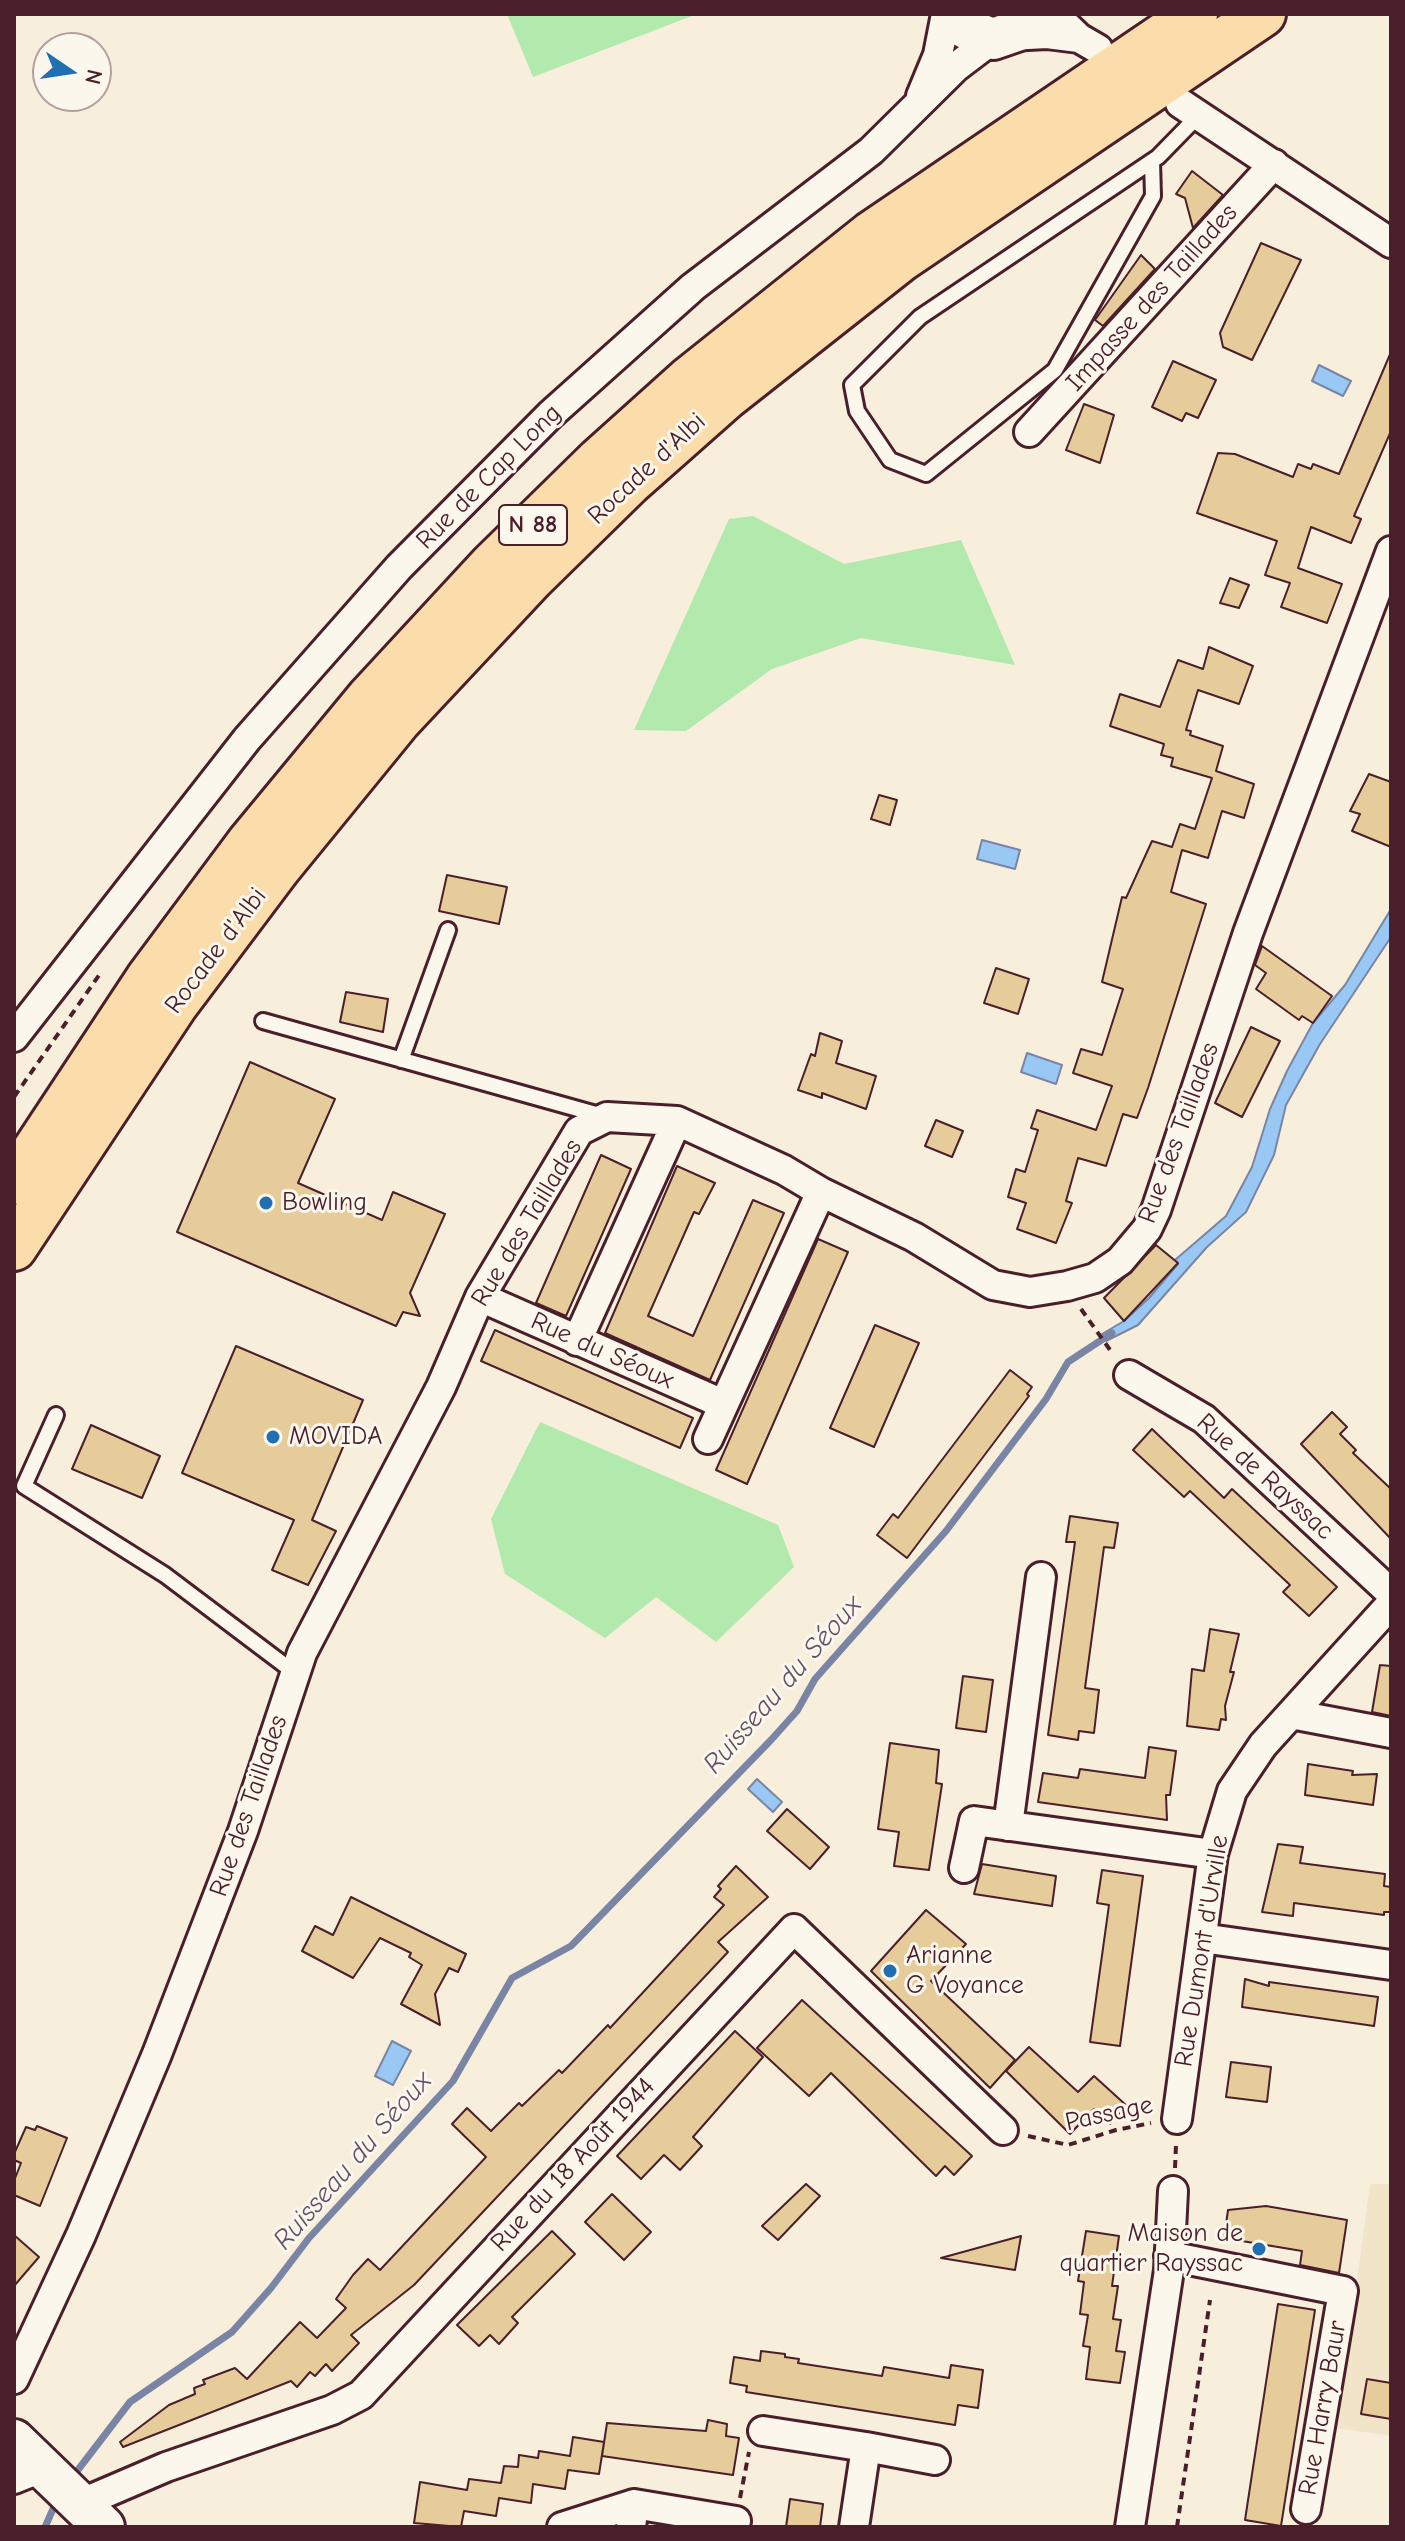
<!DOCTYPE html>
<meta charset="utf-8">
<style>
body{margin:0}
#map{position:relative;width:1405px;height:2541px;overflow:hidden;background:#f7eedc;font-family:"Comic Neue",sans-serif}
canvas{display:block}
.frame{position:absolute;inset:0;border:16px solid #4a1f2b;pointer-events:none}
.north{position:absolute;left:32px;top:32px;width:80px;height:80px;box-sizing:border-box;background:#fbf7ec;border:2px solid #b4a19f;border-radius:50%;rotate:103deg;font-size:22px;font-weight:700;line-height:32px;text-align:center;color:#4a1f2b}
.north::after{content:'';display:block;margin:auto;width:28px;height:36px;background:#1f6fb2;clip-path:polygon(50% 0,100% 100%,50% 72%,0 100%)}
</style>
<div id="map">
<canvas width="1405" height="2541"></canvas>
<div class="frame"></div>
<div class="north">N</div>
</div>
<script>
const c = document.querySelector('canvas').getContext('2d');
c.lineJoin = 'round';
function fill(path, color) {
  c.fillStyle = color;
  c.fill(path, 'evenodd');
}
function shape(rows) {
  const path = new Path2D();
  for (const r of rows) {
    path.moveTo(r[0], r[1]);
    for (let i = 2; i < r.length; i += 2) path.lineTo(r[i], r[i + 1]);
  }
  return path;
}
function stroke(path, color, width, dash) {
  c.strokeStyle = color;
  c.lineWidth = width;
  c.lineCap = dash ? 'butt' : 'round';
  c.setLineDash(dash || []);
  c.stroke(path);
}
function write(font, color, halo, rows, align = 'center') {
  c.font = font + ' "Comic Neue",sans-serif';
  c.lineWidth = 6;
  c.setLineDash([]);
  c.textBaseline = 'middle';
  c.strokeStyle = halo;
  c.fillStyle = color;
  for (const [text, x, y, turn = 0] of rows) {
    c.save();
    c.translate(x, y);
    c.rotate((+turn || 0) * Math.PI / 180);
    c.textAlign = isNaN(turn) ? turn : align;
    if (halo) c.strokeText(text, 0, 0);
    c.fillText(text, 0, 0);
    c.restore();
  }
}
fill(shape([
 [1370,2184,1391,2184,1391,2436,1337,2428]
]), '#f2e4c8');
fill(shape([
 [507,14,697,14,533,77],
 [753,516,844,564,961,540,1015,665,861,638,772,669,686,731,634,730,729,519],
 [540,1422,778,1525,794,1567,716,1642,656,1597,605,1638,505,1574,491,1519]
]), '#b2e9ac');
const water = shape([
 [1319,365,1351,381,1343,396,1312,381,1319,365],
 [982,840,1020,850,1015,869,977,859,982,840],
 [1391,909,1391,937,1320,1044,1286,1105,1274,1155,1246,1212,1207,1247,1138,1325,1106,1341,1102,1334,1124,1321,1149,1298,1178,1264,1175,1260,1226,1216,1252,1167,1270,1109,1287,1071,1313,1023,1345,985,1391,909],
 [1027,1053,1062,1065,1056,1084,1021,1072,1027,1053],
 [757,1779,782,1802,773,1812,748,1789,757,1779],
 [392,2041,411,2051,393,2085,375,2076,392,2041]
]);
fill(water, '#9ac8f5');
stroke(water, '#7a84a4', 2);
stroke(shape([
 [71,2479,130,2402,232,2332,271,2288,309,2238,453,2081,512,1978,571,1946,771,1740,797,1711,815,1679,946,1531,1046,1399,1068,1362,1112,1333],
 [45,2527,57,2500]
]), '#7a84a4', 7);
const building = shape([
 [1192,171,1223,195,1193,228,1185,198,1176,194,1192,171],
 [1261,243,1301,260,1252,360,1223,347,1220,333,1261,243],
 [1141,255,1155,269,1103,326,1095,320,1141,255],
 [1391,352,1391,431,1354,516,1361,519,1351,543,1311,527,1298,568,1342,584,1327,623,1281,607,1290,583,1265,575,1277,541,1197,513,1218,453,1235,454,1293,477,1298,464,1311,469,1313,464,1339,474,1391,352],
 [1173,361,1216,380,1198,418,1186,413,1182,421,1152,407,1173,361],
 [1084,404,1114,415,1100,463,1066,450,1084,404],
 [1230,578,1249,585,1239,608,1220,603,1230,578],
 [1209,647,1253,666,1239,704,1198,690,1186,730,1191,731,1190,735,1223,746,1216,771,1254,784,1244,818,1222,811,1208,858,1182,850,1171,892,1206,904,1148,1088,1137,1118,1123,1114,1106,1166,1078,1158,1066,1201,1072,1203,1056,1243,1017,1229,1026,1203,1008,1197,1016,1169,1025,1172,1038,1130,1031,1128,1037,1110,1096,1130,1112,1086,1073,1073,1081,1049,1102,1055,1123,989,1102,982,1122,897,1126,898,1152,841,1172,847,1180,824,1195,829,1212,778,1171,766,1173,758,1161,755,1164,744,1110,726,1120,694,1160,707,1178,660,1203,669,1209,647],
 [1369,774,1391,782,1391,847,1352,831,1360,814,1350,811,1369,774],
 [879,795,897,800,890,825,871,819,879,795],
 [447,875,507,887,499,924,439,911,447,875],
 [1262,946,1332,996,1313,1023,1302,1016,1299,1020,1256,989,1266,973,1255,965,1262,946],
 [996,968,1029,979,1018,1014,984,1003,996,968],
 [346,992,388,999,383,1032,340,1022,346,992],
 [1251,1027,1280,1041,1242,1117,1215,1103,1251,1027],
 [820,1033,842,1041,836,1063,876,1076,866,1109,822,1093,822,1098,798,1090,811,1054,815,1056,820,1033],
 [250,1062,335,1099,298,1183,382,1220,393,1192,445,1214,410,1293,420,1316,403,1312,396,1326,177,1232,250,1062],
 [936,1120,963,1131,952,1157,925,1146,936,1120],
 [601,1155,631,1169,566,1316,536,1303,601,1155],
 [677,1166,715,1183,699,1214,694,1212,648,1316,693,1336,753,1200,784,1213,710,1380,605,1333,677,1166],
 [818,1239,848,1252,747,1484,716,1470,818,1239],
 [1156,1245,1178,1263,1124,1321,1104,1298,1156,1245],
 [875,1325,919,1343,874,1447,830,1428,875,1325],
 [495,1330,693,1418,680,1448,481,1361,495,1330],
 [236,1346,363,1400,312,1520,336,1531,308,1585,272,1570,294,1520,182,1473,236,1346],
 [1010,1370,1032,1387,1027,1394,1029,1396,907,1558,877,1535,893,1514,898,1518,1010,1370],
 [1332,1412,1347,1427,1340,1434,1356,1450,1353,1453,1391,1489,1391,1539,1301,1444,1332,1412],
 [91,1425,160,1456,142,1498,72,1469,91,1425],
 [1152,1429,1224,1498,1232,1489,1337,1587,1309,1616,1283,1592,1290,1585,1190,1491,1184,1497,1133,1450,1152,1429],
 [1070,1516,1118,1523,1114,1548,1104,1547,1085,1688,1099,1690,1094,1733,1079,1731,1078,1740,1048,1735,1075,1542,1066,1542,1070,1516],
 [1210,1629,1239,1634,1230,1672,1234,1672,1225,1706,1226,1720,1221,1719,1219,1730,1187,1726,1192,1669,1204,1671,1210,1629],
 [1380,1665,1391,1666,1391,1716,1372,1712,1380,1665],
 [963,1676,993,1680,986,1732,956,1728,963,1676],
 [890,1743,939,1750,936,1783,942,1784,929,1870,894,1866,899,1832,878,1829,890,1743],
 [1149,1747,1176,1751,1170,1795,1166,1795,1167,1820,1038,1802,1043,1773,1078,1778,1080,1769,1145,1778,1149,1747],
 [1308,1764,1353,1771,1352,1775,1377,1774,1373,1805,1305,1795,1308,1764],
 [787,1809,829,1847,810,1869,767,1831,787,1809],
 [1278,1844,1303,1847,1300,1863,1385,1874,1384,1886,1391,1887,1391,1912,1384,1912,1384,1915,1294,1903,1293,1916,1262,1912,1278,1844],
 [982,1864,1056,1876,1052,1906,974,1894,982,1864],
 [736,1866,768,1897,718,1942,728,1952,414,2285,351,2335,359,2343,332,2371,326,2364,315,2376,310,2372,297,2387,291,2381,123,2447,120,2442,169,2405,195,2394,194,2388,205,2384,203,2380,235,2368,247,2379,300,2322,317,2338,346,2308,336,2299,353,2275,368,2259,380,2270,486,2157,452,2124,467,2108,491,2131,519,2103,522,2106,559,2070,562,2073,608,2025,610,2028,724,1905,714,1897,721,1889,718,1886,736,1866],
 [1102,1870,1143,1876,1120,2046,1090,2042,1109,1905,1097,1903,1102,1870],
 [351,1897,466,1954,458,1972,449,1968,435,1994,440,2025,401,2004,422,1965,409,1957,411,1953,380,1938,353,1978,302,1951,315,1926,333,1935,351,1897],
 [926,1910,966,1944,931,1981,1015,2060,990,2088,871,1971,926,1910],
 [1245,1979,1269,1986,1269,1982,1378,1997,1374,2026,1242,2007,1245,1979],
 [802,2000,972,2156,954,2175,945,2166,936,2176,831,2073,809,2096,757,2048,802,2000],
 [735,2031,763,2057,693,2137,702,2146,680,2170,664,2155,641,2179,617,2156,735,2031],
 [1029,2047,1078,2092,1094,2076,1127,2106,1110,2124,1094,2109,1070,2134,1006,2071,1029,2047],
 [1231,2062,1271,2067,1267,2102,1226,2097,1231,2062],
 [37,2126,67,2138,40,2206,14,2195,14,2181,21,2163,14,2160,14,2154,26,2127,35,2130,37,2126],
 [806,2184,820,2196,778,2240,762,2226,806,2184],
 [612,2194,651,2232,624,2260,585,2222,612,2194],
 [1266,2206,1347,2220,1339,2273,1300,2265,1302,2251,1224,2238,1228,2210,1266,2206],
 [552,2231,575,2254,512,2317,518,2323,499,2344,490,2335,479,2346,457,2325,552,2231],
 [1086,2231,1119,2236,1112,2286,1118,2286,1113,2319,1121,2320,1116,2351,1125,2352,1120,2383,1086,2379,1090,2347,1083,2346,1088,2315,1080,2314,1084,2282,1078,2281,1086,2231],
 [14,2235,39,2257,14,2286,14,2235],
 [1021,2236,1015,2270,941,2258,1021,2236],
 [1278,2304,1315,2310,1281,2526,1245,2520,1278,2304],
 [761,2351,785,2354,785,2357,799,2359,798,2363,882,2376,884,2367,949,2378,951,2365,983,2370,978,2408,958,2405,955,2425,746,2392,747,2386,730,2383,734,2357,760,2361,761,2351],
 [1367,2379,1391,2383,1391,2419,1361,2414,1367,2379],
 [708,2420,727,2424,726,2436,739,2438,733,2475,602,2456,607,2423,706,2431,708,2420],
 [573,2437,604,2442,599,2474,568,2470,565,2489,533,2484,531,2503,499,2498,496,2516,464,2511,461,2527,414,2523,420,2482,467,2490,469,2479,501,2483,504,2466,518,2467,519,2455,538,2458,539,2451,570,2456,573,2437],
 [790,2499,823,2504,820,2527,786,2527,790,2499]
]);
fill(building, '#e6cc9b');
stroke(building, '#4a1f2b', 2);
const lane = shape([
 [1152,161,1153,196,1055,370,926,474,890,460,857,411,852,385,920,317,1152,161,1158,157,1198,116],
 [263,1021,603,1116],
 [401,1060,448,930],
 [56,1415,24,1486,165,1575,295,1673]
]);
const street = shape([
 [1054,14,1079,38,1098,49],
 [1008,36,1047,34,1079,38],
 [921,96,938,55,946,14],
 [1180,103,1391,243],
 [1029,432,1274,164],
 [14,1037,247,739,399,567,550,415,693,287,871,151,956,67,993,39],
 [480,1297,723,1404],
 [577,1341,677,1121],
 [1129,1375,1204,1419,1391,1593],
 [708,1439,821,1192],
 [1291,1714,1391,1733],
 [1008,1826,1041,1577],
 [964,1868,974,1821,1213,1854],
 [1202,1938,1391,1965],
 [1177,2119,1213,1854,1232,1791,1263,1745,1391,1604],
 [1169,2256,1343,2291,1306,2509],
 [14,2379,81,2235,157,2054,243,1831,302,1653,441,1387,480,1297,579,1131,607,1117,677,1121,784,1170,821,1192,914,1237,993,1285,1030,1292,1067,1286,1095,1278,1120,1261,1147,1229,1156,1210,1248,933,1391,551],
 [763,2431,866,2447,854,2527],
 [866,2447,935,2460],
 [14,2479,44,2467],
 [82,2503,166,2467,332,2410,361,2395,794,1929,1003,2130],
 [634,2504,736,2521],
 [562,2527,634,2504,631,2527],
 [1130,2527,1169,2270,1173,2191]
]);
const secondary = shape([
 [953,14,965,28,993,39,1022,29,1033,14],
 [14,2440,104,2527]
]);
const highway = shape([
 [14,1182,148,979,250,842,369,698,492,565,599,460,688,380,871,234,1195,14],
 [14,1248,175,1005,278,868,398,721,532,578,630,482,726,397,901,259,1263,14]
]);
stroke(lane, '#4a1f2b', 20);
stroke(street, '#4a1f2b', 34);
stroke(secondary, '#4a1f2b', 46);
stroke(highway, '#4a1f2b', 50);
stroke(shape([
 [14,1097,102,971],
 [1081,1309,1113,1354],
 [1028,2136,1068,2145,1116,2130,1151,2123],
 [1175,2168,1176,2145],
 [740,2498,749,2452],
 [1177,2527,1210,2300]
]), '#4a1f2b', 4, [8, 6]);
stroke(lane, '#fbf7ec', 14);
stroke(street, '#fbf7ec', 28);
stroke(secondary, '#fbf7ec', 40);
stroke(highway, '#fbddab', 44);
for (const [x, y, r, color] of [
 [266,1203,8,"#1f6fb2"],
 [273,1437,8,"#1f6fb2"],
 [890,1971,8,"#1f6fb2"],
 [1259,2249,8,"#1f6fb2"]
]) {
  const dot = new Path2D();
  dot.arc(x, y, r, 0, 2 * Math.PI);
  c.fillStyle = color;
  c.fill(dot);
  stroke(dot, '#fbf7ec', 3);
}
for (const [x, y, w] of [
 [533,525,68]
]) {
  const box = new Path2D();
  box.roundRect(x - w / 2, y - 20, w, 40, 6);
  c.fillStyle = '#fbf7ec';
  c.fill(box);
  stroke(box, '#4a1f2b', 2);
}
write('bold 24px', '#4a1f2b', null, [
 ["N 88",533,525]
]);
write('26px', '#4a1f2b', '#fbf7ec', [
 ["Impasse des Taillades",1152,298,-48],
 ["Rocade d'Albi",647,469,-43],
 ["Rue de Cap Long",489,477,-45],
 ["Rocade d'Albi",216,951,-53],
 ["Rue des Taillades",1179,1133,-70],
 ["Rue des Taillades",527,1223,-59],
 ["Rue du Séoux",602,1351,24],
 ["Rue de Rayssac",1265,1477,42],
 ["Rue des Taillades",249,1806,-71],
 ["Rue Dumont d'Urville",1202,1951,-81],
 ["Passage",1109,2114,-12],
 ["Rue du 18 Août 1944",573,2165,-47],
 ["Rue Harry Baur",1323,2408,-80]
]);
write('26px', '#4a1f2b', '#fbf7ec', [
 ["Bowling",282,1203],
 ["MOVIDA",289,1437],
 ["Arianne",906,1956],
 ["G Voyance",906,1986],
 ["Maison de",1243,2234,"right"],
 ["quartier Rayssac",1243,2264,"right"]
], 'left');
write('italic 28px', '#625268', '#fbf7ec', [
 ["Ruisseau du Séoux",783,1685,-49],
 ["Ruisseau du Séoux",353,2161,-49]
]);
</script>
